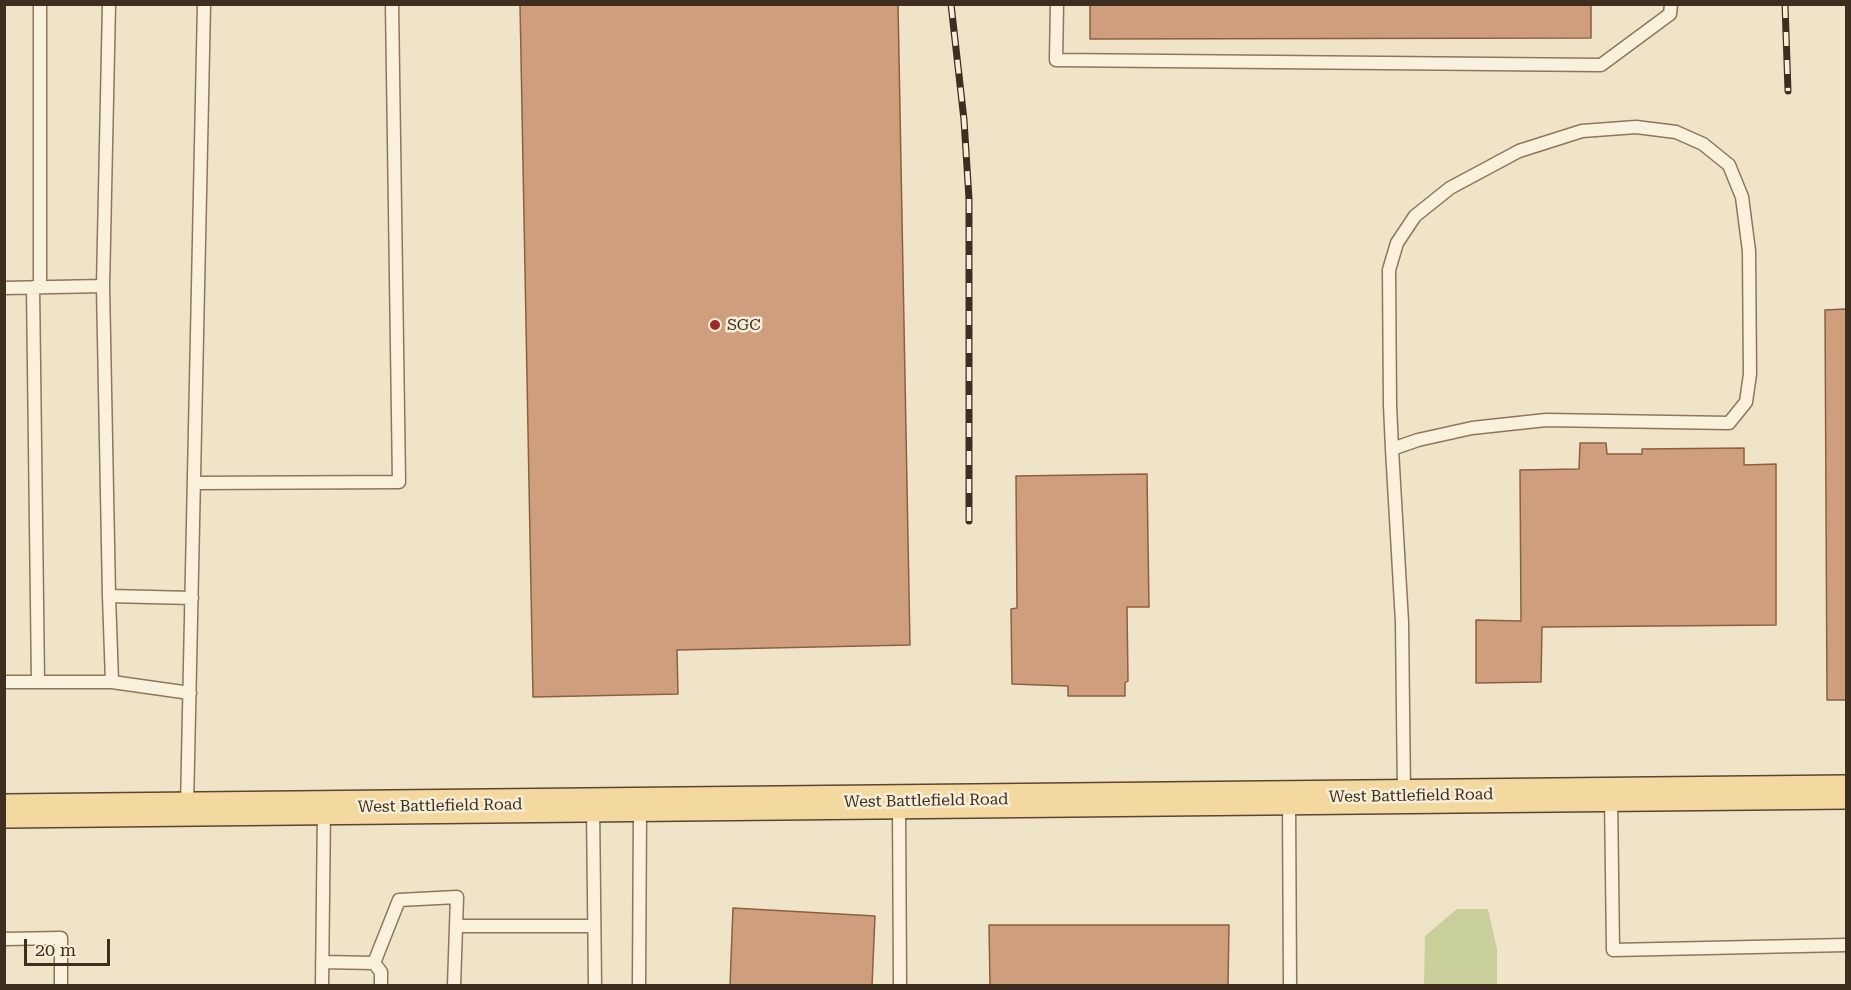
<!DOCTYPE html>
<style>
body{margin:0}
#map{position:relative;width:1851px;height:990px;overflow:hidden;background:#f0e4c8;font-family:"Roboto Serif",serif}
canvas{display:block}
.frame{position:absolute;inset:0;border:6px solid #3d2e20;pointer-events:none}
.scale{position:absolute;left:24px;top:939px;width:86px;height:27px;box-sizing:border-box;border:3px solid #3d2e20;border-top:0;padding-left:8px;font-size:18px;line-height:21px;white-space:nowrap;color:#3d2e20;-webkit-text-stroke:4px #f7eed8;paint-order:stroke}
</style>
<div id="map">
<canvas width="1851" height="990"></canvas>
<div class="frame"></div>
<div class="scale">20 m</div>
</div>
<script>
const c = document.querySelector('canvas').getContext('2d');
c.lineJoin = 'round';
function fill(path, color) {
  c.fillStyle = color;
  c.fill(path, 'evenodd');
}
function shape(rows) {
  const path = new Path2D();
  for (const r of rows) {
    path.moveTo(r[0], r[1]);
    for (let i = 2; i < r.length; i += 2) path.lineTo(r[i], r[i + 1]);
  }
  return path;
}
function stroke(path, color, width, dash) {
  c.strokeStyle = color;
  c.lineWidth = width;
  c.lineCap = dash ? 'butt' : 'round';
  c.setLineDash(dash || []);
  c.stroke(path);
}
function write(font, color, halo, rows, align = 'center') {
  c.font = font + ' "Roboto Serif",serif';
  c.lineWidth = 5;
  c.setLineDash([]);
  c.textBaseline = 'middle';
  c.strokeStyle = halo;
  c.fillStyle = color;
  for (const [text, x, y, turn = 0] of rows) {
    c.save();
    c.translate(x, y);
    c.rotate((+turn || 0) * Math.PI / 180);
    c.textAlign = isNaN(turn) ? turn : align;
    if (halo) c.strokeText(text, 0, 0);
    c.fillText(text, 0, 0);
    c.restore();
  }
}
fill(shape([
 [1457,909,1488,909,1497,949,1497,985,1424,985,1425,936]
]), '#c9cf9b');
const building = shape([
 [520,4,898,4,910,645,677,650,678,694,533,697,520,4],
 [1090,4,1591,4,1591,38,1090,39,1090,4],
 [1846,309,1846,700,1827,700,1825,310,1846,309],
 [1580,443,1606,443,1607,454,1642,454,1642,449,1744,448,1744,465,1776,464,1776,625,1542,627,1541,682,1476,683,1476,620,1521,621,1520,470,1579,469,1580,443],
 [1147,474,1149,607,1127,607,1128,681,1125,683,1125,696,1068,696,1068,686,1012,684,1011,609,1017,608,1016,476,1147,474],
 [733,908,875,916,872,986,730,986,733,908],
 [989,925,1229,925,1228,986,990,986,989,925]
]);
fill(building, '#cf9f7d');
stroke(building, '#8d5f41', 1.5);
const lane = shape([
 [1057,4,1056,60,1601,65,1670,14,1671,4],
 [103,286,109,4],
 [33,287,38,682],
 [40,287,40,4],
 [4,288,103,286,109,596,192,598],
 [1392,449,1418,440,1472,428,1546,420,1729,423,1746,402,1750,374,1749,251,1742,197,1729,165,1703,144,1676,132,1636,127,1582,131,1519,151,1450,188,1415,216,1397,243,1389,270,1390,405,1392,449,1402,622,1404,795],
 [194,483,399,482,392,4],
 [4,682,112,682,109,596],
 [112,682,190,693],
 [1611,795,1613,950,1846,945],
 [1289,799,1290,986],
 [899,803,900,986],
 [593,806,595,986],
 [187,807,204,4],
 [456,926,594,926],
 [4,939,61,938,61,986],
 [322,962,374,963,381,972,381,986],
 [374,963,399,900,457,897,454,986],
 [322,986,324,808],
 [639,986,640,807]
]);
const primary = shape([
 [4,811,1846,792]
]);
stroke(lane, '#8d765c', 15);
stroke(primary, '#5b4430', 36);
stroke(lane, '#faf1dc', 12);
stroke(primary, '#f3d9a0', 33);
const rail = shape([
 [951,4,964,120,969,199,969,521],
 [1785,4,1788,91]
]);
stroke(rail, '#3d2e20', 7);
stroke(rail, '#f7eed8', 4.5, [14]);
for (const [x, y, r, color] of [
 [715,325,6,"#9e2a2b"]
]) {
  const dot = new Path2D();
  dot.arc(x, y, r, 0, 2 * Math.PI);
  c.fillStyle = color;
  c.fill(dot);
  stroke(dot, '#f7eed8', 2);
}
write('16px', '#3d2e20', '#f7eed8', [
 ["SGC",727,325]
], 'left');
write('16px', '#3d2e20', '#f7eed8', [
 ["West Battlefield Road",1411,796,-1],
 ["West Battlefield Road",926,801,-1],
 ["West Battlefield Road",440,806,-1]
]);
</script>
